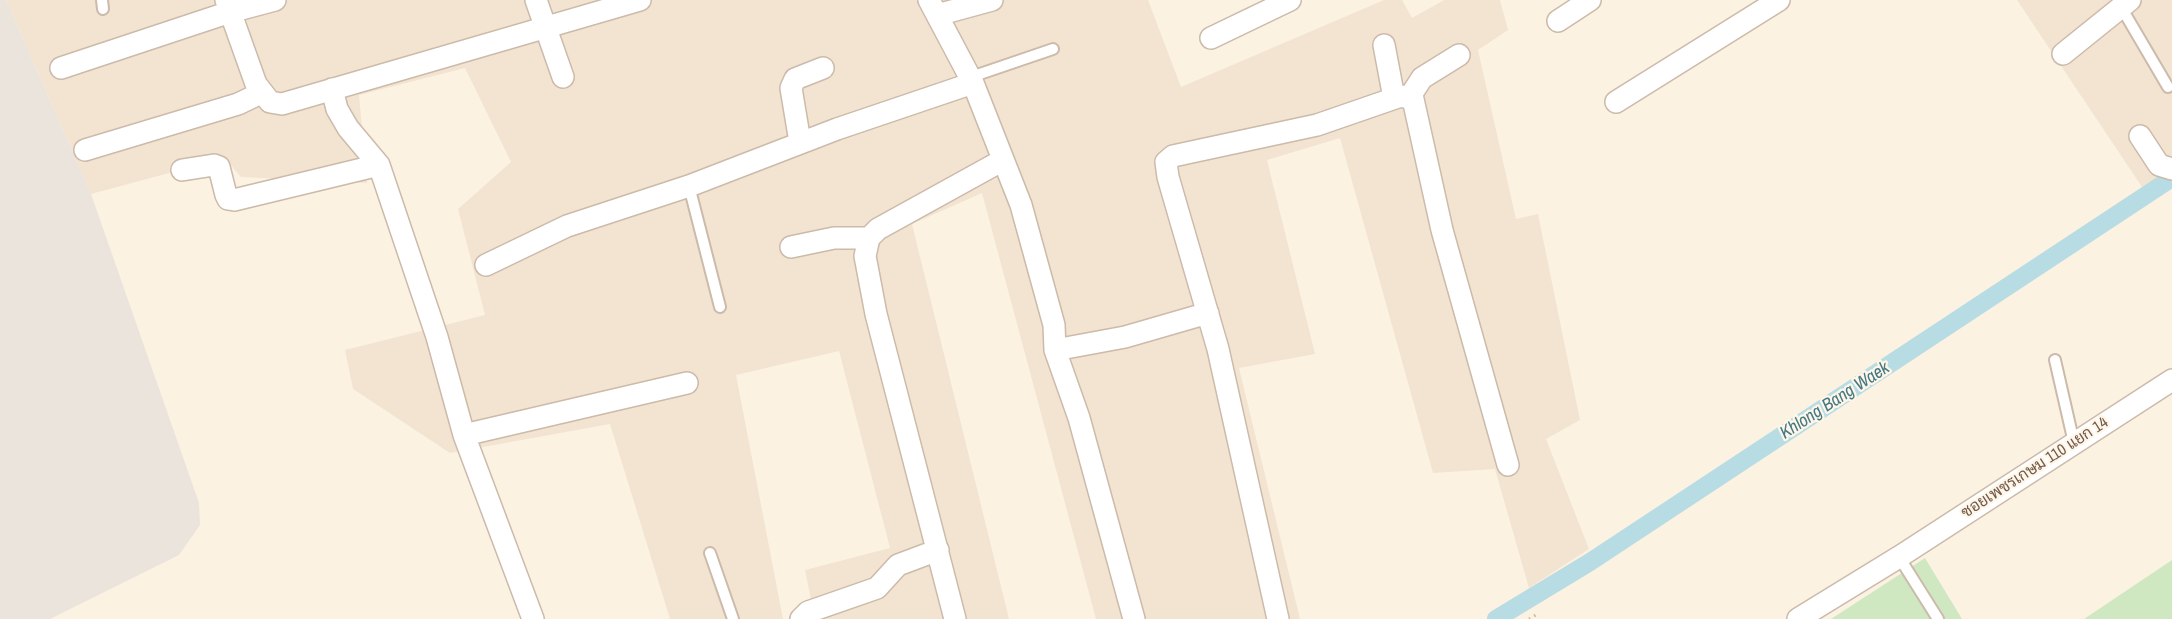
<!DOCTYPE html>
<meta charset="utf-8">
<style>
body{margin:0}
canvas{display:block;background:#fbf2e2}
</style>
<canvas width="2172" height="619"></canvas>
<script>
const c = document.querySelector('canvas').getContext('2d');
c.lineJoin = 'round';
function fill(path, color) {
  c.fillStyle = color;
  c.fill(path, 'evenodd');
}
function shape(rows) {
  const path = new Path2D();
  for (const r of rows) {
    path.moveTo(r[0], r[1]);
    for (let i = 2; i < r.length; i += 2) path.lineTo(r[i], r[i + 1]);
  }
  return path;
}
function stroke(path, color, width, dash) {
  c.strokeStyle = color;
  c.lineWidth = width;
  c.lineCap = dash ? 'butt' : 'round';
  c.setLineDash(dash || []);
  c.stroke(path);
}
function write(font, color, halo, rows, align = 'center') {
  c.font = font + ' "Archivo Narrow",Sarabun,sans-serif';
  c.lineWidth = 4.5;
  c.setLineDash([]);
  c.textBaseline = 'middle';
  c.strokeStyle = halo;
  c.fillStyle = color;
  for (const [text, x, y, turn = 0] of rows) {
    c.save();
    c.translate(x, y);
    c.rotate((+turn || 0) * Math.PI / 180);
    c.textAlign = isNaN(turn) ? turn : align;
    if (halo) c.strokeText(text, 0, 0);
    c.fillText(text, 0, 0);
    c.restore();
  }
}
fill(shape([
 [6,0,1148,0,1181,87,1384,0,1402,0,1412,18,1444,0,1500,0,1508,30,1478,50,1516,219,1538,214,1580,420,1546,439,1589,549,1529,588,1495,469,1433,473,1340,138,1267,160,1315,354,1239,368,1300,619,1096,619,982,193,912,224,1009,619,815,619,805,570,890,548,839,351,736,375,783,619,670,619,610,424,450,453,353,389,345,350,485,315,458,209,511,162,465,68,359,95,367,183,241,177,225,158,91,194],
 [2017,0,2172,0,2172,172,2144,190]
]), '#f3e4d1');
fill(shape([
 [0,0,6,0,91,194,199,503,200,525,179,555,50,619,0,619]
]), '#ebe4dd');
fill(shape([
 [1925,558,1962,619,1831,619],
 [2172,560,2172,619,2084,619]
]), '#d0e8c2');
stroke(shape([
 [1496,619,1590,562,2172,178]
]), '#b8dce4', 18);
const lane = shape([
 [102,0,103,9],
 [2121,7,2168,87],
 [971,77,1053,49],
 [689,186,720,307],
 [2055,360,2074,443],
 [710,553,733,619],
 [1899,557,1938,619]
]);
const street = shape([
 [226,0,256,84,270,102,282,104,640,0],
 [536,0,563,77],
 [929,0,973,83,1021,205,1054,325,1055,350,1079,418,1134,619],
 [937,15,992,0],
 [1558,21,1590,0],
 [1211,38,1290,0],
 [1384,45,1394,98],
 [2063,54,2130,0],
 [61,68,230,12,275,0],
 [332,89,337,109,348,128,379,165,437,337,464,435,533,619],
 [1409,98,1422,78,1459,55],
 [1616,102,1779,0],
 [2140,136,2159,165,2172,169],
 [800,142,791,88,795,79,823,68],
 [85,150,238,104,261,93],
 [182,170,214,165,219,167,226,195,228,199,234,200,379,165],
 [791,247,834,238,869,238],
 [486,265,567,226,689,186,837,129,973,83],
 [1055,350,1125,337,1208,313],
 [464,435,687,383],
 [801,619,808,612,877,588,898,565,938,550],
 [955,619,876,314,865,256,869,238,878,229,1003,160],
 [1278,619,1218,349,1168,177,1166,162,1173,156,1317,125,1401,96,1413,99,1442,230,1508,465],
 [1798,619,1899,557,2172,380]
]);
stroke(lane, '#ccbaaa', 14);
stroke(street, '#ccbaaa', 24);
stroke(shape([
 [1529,619,1539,613]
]), '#d4b59e', 3, [1.5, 4.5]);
stroke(lane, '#fff', 10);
stroke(street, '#fff', 21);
write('16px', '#72594a', '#fef6e8', [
 ["ซอยเพชรเกษม 110 แยก 14",2035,468,-33]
]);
write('italic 18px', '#447985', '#fef6e8', [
 ["Khlong Bang Waek",1835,401,-33]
]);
</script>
